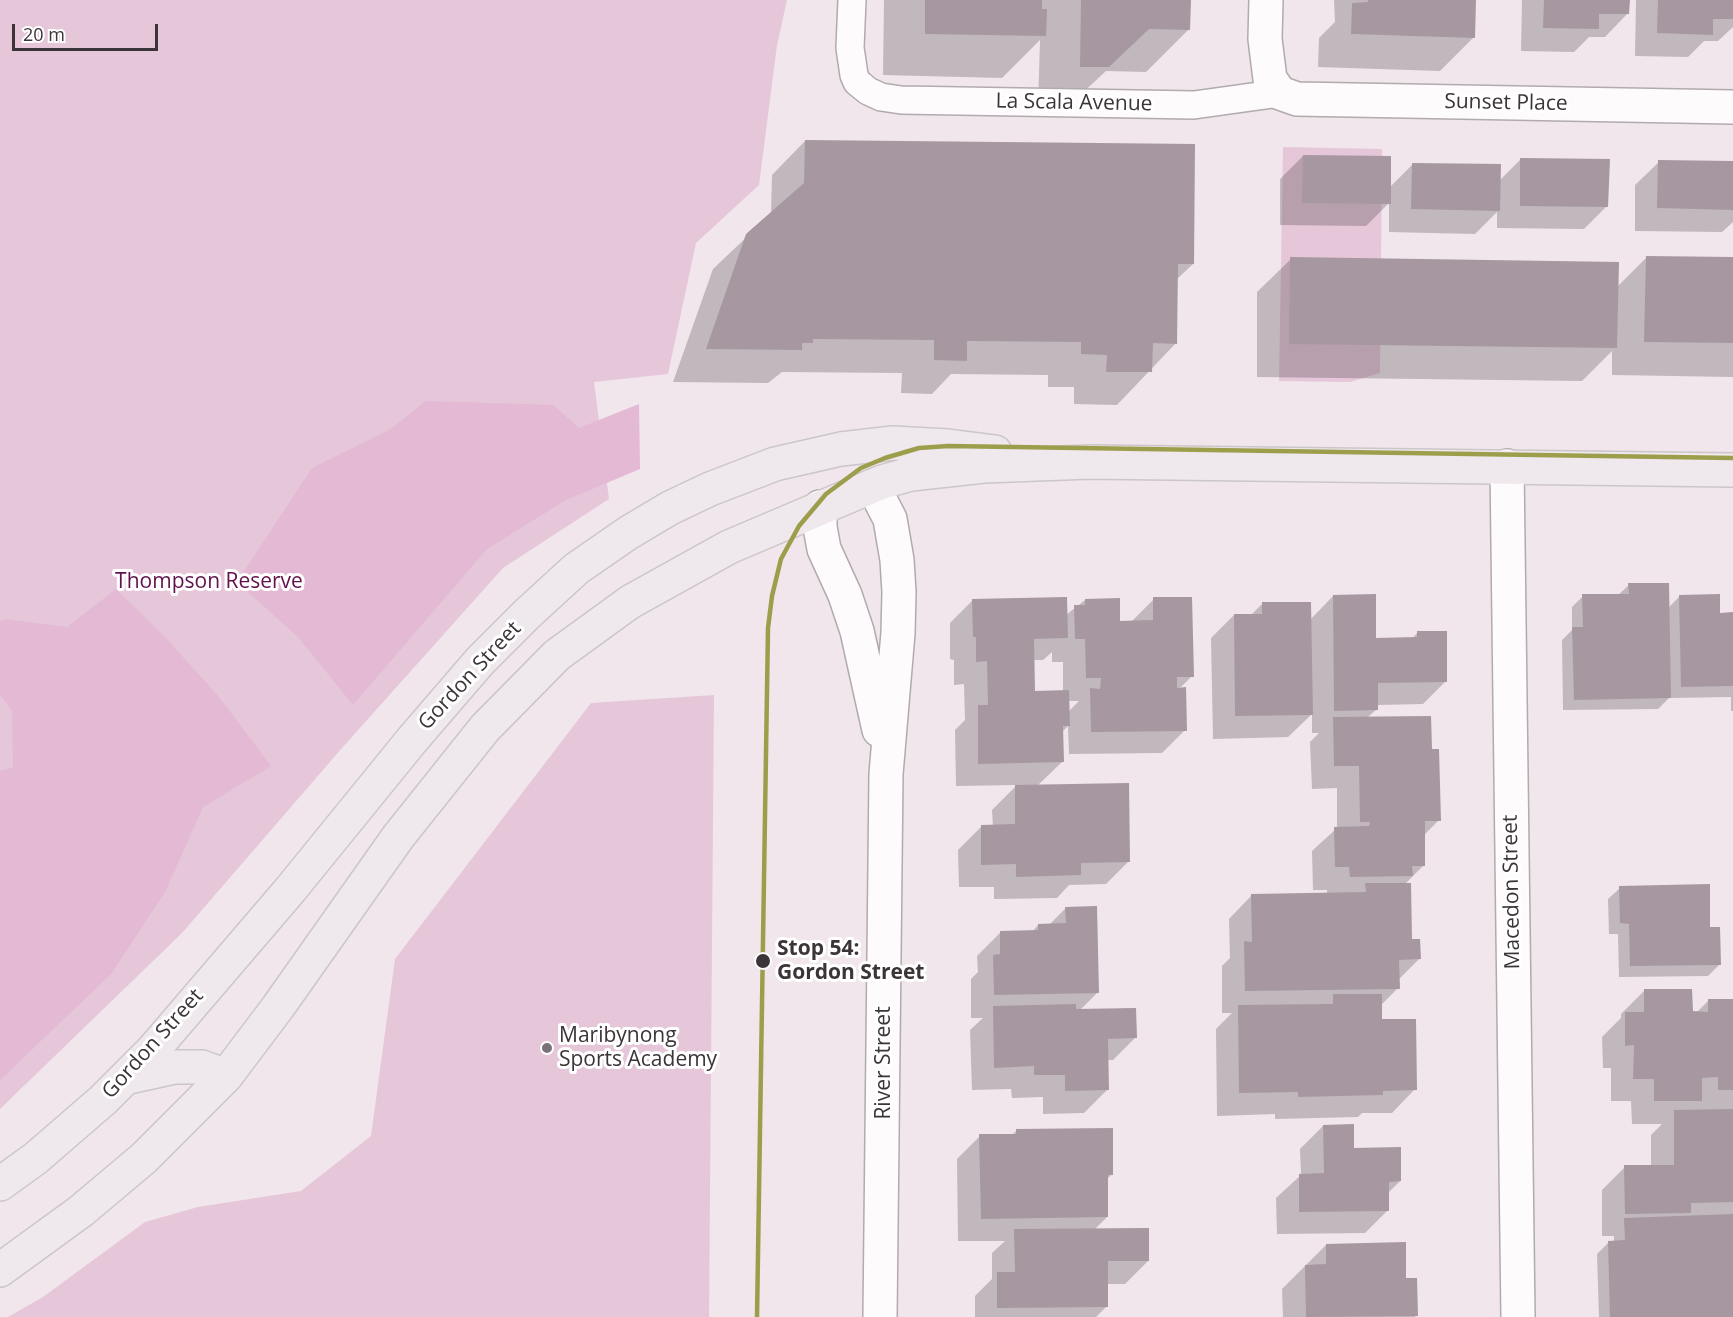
<!DOCTYPE html>
<style>
body{margin:0}
#map{position:relative;width:1733px;height:1317px;overflow:hidden;background:#f0e6ec;font-family:"Open Sans",sans-serif}
canvas{display:block}
.scale{position:absolute;left:12px;top:24px;width:146px;height:27px;box-sizing:border-box;border:3px solid #3b3438;border-top:0;padding-left:8px;font-size:18px;line-height:21px;white-space:nowrap;color:#3b3438;-webkit-text-stroke:4px #fff;paint-order:stroke}
</style>
<div id="map">
<canvas width="1733" height="1317"></canvas>
<div class="scale">20 m</div>
</div>
<script>
const c = document.querySelector('canvas').getContext('2d');
c.lineJoin = 'round';
function fill(path, color) {
  c.fillStyle = color;
  c.fill(path, 'evenodd');
}
function shape(rows) {
  const path = new Path2D();
  for (const r of rows) {
    path.moveTo(r[0], r[1]);
    for (let i = 2; i < r.length; i += 2) path.lineTo(r[i], r[i + 1]);
  }
  return path;
}
function stroke(path, color, width, dash) {
  c.strokeStyle = color;
  c.lineWidth = width;
  c.lineCap = dash ? 'butt' : 'round';
  c.setLineDash(dash || []);
  c.stroke(path);
}
function write(font, color, halo, rows, align = 'center') {
  c.font = font + ' "Open Sans",sans-serif';
  c.lineWidth = 6;
  c.setLineDash([]);
  c.textBaseline = 'middle';
  c.strokeStyle = halo;
  c.fillStyle = color;
  for (const [text, x, y, turn = 0] of rows) {
    c.save();
    c.translate(x, y);
    c.rotate((+turn || 0) * Math.PI / 180);
    c.textAlign = isNaN(turn) ? turn : align;
    if (halo) c.strokeText(text, 0, 0);
    c.fillText(text, 0, 0);
    c.restore();
  }
}
fill(shape([
 [0,0,787,0,777,45,759,185,696,243,668,374,594,382,609,499,503,568,342,748,182,933,0,1109],
 [1283,147,1382,149,1380,373,1350,382,1279,381],
 [714,695,709,1317,8,1317,43,1297,145,1222,198,1207,301,1191,371,1136,395,959,591,703]
]), '#e5c7d9');
fill(shape([
 [426,401,553,405,579,428,639,404,640,469,566,500,487,549,353,705,298,637,237,582,312,468,391,429],
 [116,589,165,637,219,697,271,766,203,807,165,892,111,974,0,1080,0,771,13,767,12,711,0,695,0,622,6,619,67,627]
]), '#e3b9d3');
fill(shape([
 [884,0,1189,0,1189,29,1146,72,1106,71,1065,109,1038,108,1040,40,1002,78,883,75],
 [1334,0,1474,0,1473,38,1440,71,1318,67,1319,38,1335,22],
 [1522,0,1628,0,1628,13,1605,37,1589,37,1574,52,1521,51],
 [1636,0,1733,0,1733,27,1718,41,1704,41,1688,57,1635,56],
 [805,141,1193,264,1176,280,1176,343,1117,405,1074,404,1074,387,1048,387,1048,375,951,374,932,394,901,393,902,373,782,372,768,383,673,382,713,269,771,214,772,175],
 [1303,156,1390,187,1413,164,1499,181,1521,159,1607,206,1584,229,1497,228,1497,212,1475,234,1389,232,1389,203,1366,226,1280,225,1280,179],
 [1659,162,1733,163,1733,222,1722,232,1635,231,1635,185],
 [1647,257,1733,259,1733,377,1612,375,1612,351,1582,381,1257,377,1257,292,1291,259,1617,287],
 [1629,585,1668,608,1680,596,1718,614,1733,614,1733,711,1731,711,1731,697,1669,698,1658,709,1563,710,1562,640,1572,630,1572,607,1583,596,1618,595],
 [1333,596,1375,639,1412,639,1417,633,1446,681,1423,704,1377,705,1377,709,1367,718,1430,750,1439,820,1423,836,1424,865,1405,884,1411,941,1419,959,1398,980,1398,988,1380,1006,1380,1020,1415,1089,1392,1113,1362,1113,1358,1117,1275,1119,1275,1114,1217,1116,1216,1029,1232,1013,1222,1013,1222,966,1230,958,1229,919,1252,895,1327,894,1327,890,1313,890,1312,851,1337,828,1337,788,1312,789,1310,742,1319,733,1312,733,1312,714,1288,737,1213,739,1211,638,1234,615,1251,615,1263,603,1310,620],
 [1154,599,1192,676,1179,689,1185,730,1162,753,1069,754,1068,726,1062,732,1062,762,1037,786,1129,861,1106,884,1069,885,1057,898,994,899,994,887,959,887,958,850,981,827,993,827,992,810,1017,785,956,786,955,730,965,720,964,684,954,685,954,660,950,659,950,623,973,600,1066,615,1085,600,1119,623,1130,623],
 [1052,652,1052,662,1063,662,1063,691,1033,692,1033,660,1043,660],
 [1068,701,1079,701,1068,712],
 [1620,888,1709,928,1720,964,1708,976,1619,977,1618,934,1609,934,1608,899],
 [1066,908,1097,993,1080,1010,1136,1037,1113,1060,1107,1060,1107,1090,1084,1113,1043,1114,1043,1097,1012,1098,1011,1089,972,1090,970,1030,983,1018,971,1018,971,979,978,972,977,956,1000,933,1032,932,1038,925,1049,925],
 [1644,991,1692,1013,1696,1013,1709,1000,1733,1000,1733,1317,1599,1317,1597,1254,1609,1242,1614,1242,1614,1236,1602,1236,1602,1190,1625,1167,1651,1167,1651,1135,1662,1124,1632,1124,1631,1101,1611,1101,1611,1068,1603,1068,1602,1037,1621,1018,1621,1014],
 [1323,1126,1353,1149,1400,1181,1388,1193,1388,1210,1365,1233,1277,1234,1276,1198,1301,1175,1300,1149],
 [1017,1130,1111,1175,1106,1180,1107,1217,1094,1230,1148,1261,1125,1284,1107,1284,1107,1306,1096,1317,975,1317,975,1296,992,1279,992,1253,1005,1241,958,1241,957,1159,980,1136,1012,1135],
 [1326,1245,1405,1280,1416,1315,1415,1317,1283,1317,1282,1289]
]), '#0003');
fill(shape([
 [925,0,1042,0,1042,9,1047,9,1046,36,925,34],
 [1081,0,1191,0,1190,30,1149,29,1109,67,1080,67],
 [1368,0,1476,0,1475,38,1351,34,1352,3,1368,2],
 [1544,0,1630,0,1629,14,1599,14,1599,29,1543,28],
 [1658,0,1733,0,1733,19,1713,19,1713,35,1657,33],
 [805,140,1195,144,1194,264,1178,264,1177,344,1153,343,1152,372,1106,372,1107,355,1081,354,1081,342,967,341,967,361,934,360,934,340,813,339,813,343,802,343,802,350,706,349,746,234,804,183],
 [1303,155,1391,156,1391,204,1302,203],
 [1520,158,1610,159,1608,207,1520,206],
 [1658,160,1733,161,1733,210,1657,208],
 [1412,163,1501,164,1500,211,1411,209],
 [1646,256,1733,257,1733,343,1644,342],
 [1290,257,1619,262,1617,348,1289,344],
 [1628,583,1669,583,1671,698,1574,700,1572,627,1583,627,1582,594,1629,594],
 [1376,594,1376,638,1417,637,1417,631,1447,631,1447,682,1378,683,1378,710,1334,711,1333,595],
 [1720,594,1720,613,1733,612,1733,686,1681,687,1679,595],
 [1067,597,1068,638,1034,639,1035,691,1069,690,1070,726,1063,726,1064,762,978,764,978,705,988,705,987,661,976,662,976,637,973,637,972,599],
 [1153,597,1192,597,1194,677,1177,677,1177,688,1186,687,1187,731,1091,732,1090,688,1100,689,1101,678,1086,678,1085,639,1075,639,1074,605,1085,605,1085,599,1120,598,1120,621,1153,620],
 [1262,602,1311,602,1313,715,1235,716,1234,614,1262,614],
 [1431,716,1432,749,1439,749,1441,821,1425,821,1425,866,1412,866,1413,876,1350,877,1349,867,1335,867,1334,827,1369,826,1370,822,1360,822,1359,766,1334,766,1333,717],
 [1129,783,1130,862,1081,863,1081,875,1016,877,1016,864,981,865,981,825,1015,824,1015,785],
 [1365,883,1411,883,1412,939,1420,939,1421,959,1399,960,1400,989,1245,991,1244,941,1252,942,1251,894,1366,892],
 [1710,884,1710,927,1720,927,1721,965,1630,966,1629,924,1620,923,1619,886],
 [1097,906,1099,993,994,995,993,955,1000,954,1000,931,1038,930,1038,924,1066,923,1065,907],
 [1644,989,1692,989,1693,1011,1708,1012,1708,999,1733,999,1733,1090,1718,1090,1718,1077,1702,1078,1702,1101,1654,1101,1654,1079,1633,1079,1634,1045,1625,1046,1625,1012,1644,1012],
 [1333,994,1382,994,1382,1019,1416,1019,1417,1090,1383,1091,1383,1095,1298,1097,1298,1092,1239,1093,1238,1005,1333,1004],
 [1076,1004,1076,1009,1136,1008,1137,1038,1108,1039,1109,1090,1065,1091,1065,1075,1034,1075,1034,1066,994,1068,993,1006],
 [1733,1109,1733,1202,1691,1203,1691,1213,1625,1214,1624,1165,1674,1165,1674,1110],
 [1354,1124,1354,1148,1401,1147,1401,1181,1389,1182,1389,1211,1299,1212,1299,1174,1324,1173,1323,1125],
 [1113,1128,1113,1175,1108,1175,1108,1217,981,1219,979,1134,1016,1134,1016,1129],
 [1733,1214,1733,1317,1610,1317,1608,1241,1625,1240,1624,1218],
 [1149,1228,1149,1261,1108,1261,1108,1307,997,1308,997,1272,1015,1272,1014,1229],
 [1406,1242,1406,1278,1417,1278,1418,1316,1306,1317,1305,1265,1326,1264,1326,1244]
]), '#a697a1');
const service = shape([
 [852,0,850,48,854,75,857,82,868,91,881,97,901,100,1194,105,1280,93]
]);
const minor = shape([
 [1266,0,1265,39,1270,79,1280,93,1297,99,1733,107],
 [1507,466,1518,1317]
]);
const tertiary = shape([
 [873,486,890,519,897,560,899,592,898,633,886,774,880,1317],
 [820,507,820,527,824,549,845,595,857,631,879,730]
]);
const primary = shape([
 [125,1078,175,1067,202,1067,226,1076],
 [0,1184,36,1158,103,1100,153,1050,290,890,412,740,480,661,527,614,576,569,628,533,670,508,710,489,775,464,841,449,893,443,948,446,995,452],
 [0,1270,81,1211,144,1158,226,1076,278,1007,398,837,485,728,557,655,630,602,729,547,882,482,911,474,984,466,1090,462,1733,470]
]);
stroke(service, '#b1aaae', 30);
stroke(minor, '#b1aaae', 36);
stroke(tertiary, '#b1aaae', 36);
stroke(primary, '#cbc6c8', 36);
stroke(service, '#fdfbfc', 27);
stroke(minor, '#fdfbfc', 33);
stroke(tertiary, '#fdfbfc', 33);
stroke(primary, '#efe8ed', 33);
stroke(shape([
 [757,1317,768,628,772,596,781,559,799,526,826,494,861,468,885,458,919,448,948,446,1733,458]
]), '#9d9e4b', 4.5);
for (const [x, y, r, color] of [
 [763,961,8,"#3b3438"],
 [547,1048,6,"#7a7277"]
]) {
  const dot = new Path2D();
  dot.arc(x, y, r, 0, 2 * Math.PI);
  c.fillStyle = color;
  c.fill(dot);
  stroke(dot, '#fff', 2);
}
write('21px', '#3b3438', '#fff', [
 ["La Scala Avenue",1074,103,1],
 ["Sunset Place",1506,103,1],
 ["Gordon Street",470,676,-47],
 ["Macedon Street",1512,892,-91],
 ["Gordon Street",153,1044,-48],
 ["River Street",884,1063,-90]
]);
write('21px', '#61124c', '#fff', [
 ["Thompson Reserve",209,582]
]);
write('bold 21px', '#3b3438', '#fff', [
 ["Stop 54:",777,949],
 ["Gordon Street",777,973]
], 'left');
write('21px', '#3b3438', '#fff', [
 ["Maribynong",559,1036],
 ["Sports Academy",559,1060]
], 'left');
</script>
